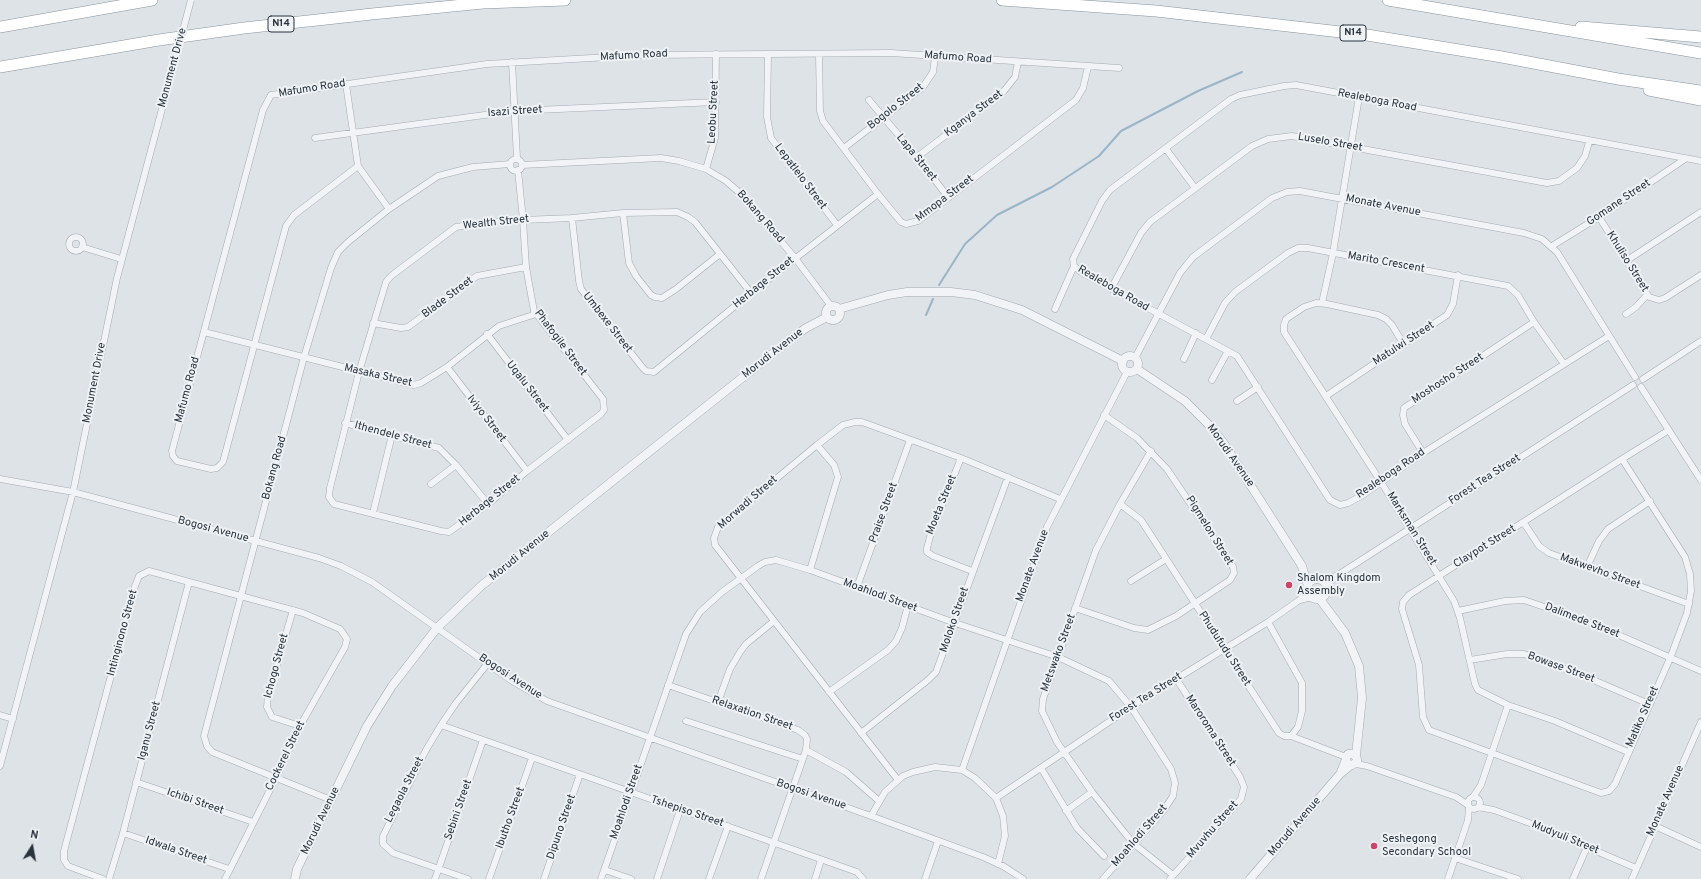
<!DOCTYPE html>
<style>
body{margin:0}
#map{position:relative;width:1701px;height:879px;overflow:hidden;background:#dee3e8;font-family:Overpass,sans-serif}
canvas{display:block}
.north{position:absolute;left:12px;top:827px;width:40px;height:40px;-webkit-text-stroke:3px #eef2f5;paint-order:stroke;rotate:11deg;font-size:11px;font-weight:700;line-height:16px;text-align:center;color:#28333e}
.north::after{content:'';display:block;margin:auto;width:14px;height:18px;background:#28333e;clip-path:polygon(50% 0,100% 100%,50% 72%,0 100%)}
</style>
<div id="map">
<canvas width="1701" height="879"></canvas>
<div class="north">N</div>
</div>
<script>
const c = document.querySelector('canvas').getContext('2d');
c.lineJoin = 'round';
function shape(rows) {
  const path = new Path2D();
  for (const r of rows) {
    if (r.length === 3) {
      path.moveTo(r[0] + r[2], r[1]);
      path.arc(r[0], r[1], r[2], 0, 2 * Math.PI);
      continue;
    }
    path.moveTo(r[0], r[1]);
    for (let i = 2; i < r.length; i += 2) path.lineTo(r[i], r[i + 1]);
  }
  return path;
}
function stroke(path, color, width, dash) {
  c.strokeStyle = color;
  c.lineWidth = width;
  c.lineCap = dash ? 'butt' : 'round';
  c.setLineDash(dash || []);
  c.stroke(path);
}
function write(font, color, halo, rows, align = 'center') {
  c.font = font + ' Overpass,sans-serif';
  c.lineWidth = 4;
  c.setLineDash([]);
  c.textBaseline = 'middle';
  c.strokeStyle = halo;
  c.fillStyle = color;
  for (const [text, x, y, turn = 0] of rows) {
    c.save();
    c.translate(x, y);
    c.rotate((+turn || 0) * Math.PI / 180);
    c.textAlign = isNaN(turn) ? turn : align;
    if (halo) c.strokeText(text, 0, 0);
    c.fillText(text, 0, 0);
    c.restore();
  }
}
stroke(shape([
 [939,285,965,244,997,215,1052,187,1099,156,1121,131,1198,91,1242,72],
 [926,315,933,299]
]), '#9ab5c7', 2);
const minor = shape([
 [768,54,767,117,771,138,837,225],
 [819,54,820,111,823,121,878,194,901,222,906,224,918,221,1076,100,1083,88,1088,67],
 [512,62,517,158],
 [346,84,358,166,389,209],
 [869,100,917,157,948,197],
 [315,138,514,111,716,102],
 [844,148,923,87,933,72,935,57],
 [1166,149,1195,188],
 [917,157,1004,91,1015,77,1018,62],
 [516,165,6],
 [522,165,661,158,679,161,706,169,726,181,741,194,795,258,831,306],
 [358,166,294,215,286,226,223,462,217,468,211,469,177,461,173,456,172,451,263,110,271,95,487,64,644,55,891,53,1119,68],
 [706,169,715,138,716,54],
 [518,170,523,220,526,267,534,311,603,399,604,410,601,414,527,471,488,504,449,532,441,531,334,504,329,497,330,488,359,372,386,282,391,276,456,227,490,222,523,220,572,218,623,213,677,212,688,217,695,222,751,293],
 [623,213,629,263,636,276,651,295,655,297,662,298,676,289,720,254],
 [1599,217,1649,297,1659,300,1665,298,1701,275],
 [572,218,579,281,581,289,642,367,646,371,654,372,751,293,878,194],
 [76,244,7],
 [1552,246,1599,217,1685,159],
 [82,247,121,259],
 [1626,261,1701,212],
 [1111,289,1141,233,1150,222,1252,146,1268,139,1292,136,1547,183,1559,181,1577,168,1585,156,1589,142],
 [1322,303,1333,253,1359,97],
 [1055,309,1074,266],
 [1626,314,1636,307,1647,295],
 [373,323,401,328,408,327,477,276,526,267],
 [204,332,414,385,421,383,447,367,499,326,536,314],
 [487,334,568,440],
 [1609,336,1423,453,1363,495,1348,503,1340,505,1330,500,1237,356,1081,272,1074,266,1073,259,1102,201,1110,190,1231,99,1240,95,1284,86,1296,85,1701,161],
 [1206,339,1225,303,1235,292,1288,253,1298,248,1308,248,1508,286,1518,295,1534,322,1564,364],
 [1404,345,1392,325,1386,319,1378,315,1327,304,1316,303,1304,307,1286,319,1284,325,1284,332,1381,482,1454,601,1460,618,1475,684,1478,690,1508,705,1555,721,1628,752],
 [1135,358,1180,273,1193,257,1272,198,1287,192,1300,191,1524,233,1542,239,1557,252,1635,377],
 [1184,359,1196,333],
 [447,367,527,471],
 [1643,379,1701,341],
 [1212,380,1228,351],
 [1641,387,1701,480],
 [1326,396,1447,315,1453,304,1458,275],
 [1237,401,1258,387],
 [345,423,439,448,456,465,488,504],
 [1151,451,1120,504,1096,550,1043,699,1042,711,1057,742,1092,792,1124,832,1134,844,1173,875],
 [1423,453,1405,424,1403,415,1404,408,1534,322],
 [961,458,931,533,927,548,927,552,933,556,972,571],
 [1622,459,1685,557,1690,574,1691,591,1687,613,1671,656,1615,784,1609,791,1601,793,1429,730,1423,717,1419,665,1402,609,1403,602,1409,595,1622,459,1669,430],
 [0,479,73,492,319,558,341,566,372,582,512,681,547,701,871,816,983,857,1003,866,1023,879],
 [431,484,456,465],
 [1120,504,1141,520,1279,733,1284,736,1291,736,1298,727,1302,711,1302,683,1268,622],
 [373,513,392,435],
 [1524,523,1539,546,1549,553,1689,604],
 [1587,567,1599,541,1608,529,1650,501],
 [810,570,838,477,834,465,817,445],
 [1131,581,1166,559],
 [1323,581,1338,575,1633,385],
 [1326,586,1338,575],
 [857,587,910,440],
 [1300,600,1312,597],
 [1075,608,1134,628,1148,630,1176,616,1230,580,1234,573,1233,567,1167,469,1137,438,1104,415],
 [293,610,268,695,267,707,272,717,300,726],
 [1458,611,1505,601,1524,600,1591,623,1701,671],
 [1470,660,1507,654,1524,654,1584,676,1649,704],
 [668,685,798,730,805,735,807,739,806,750,761,879],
 [829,692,888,650,896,641,902,628,908,605],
 [718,702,730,669,740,652,746,644,774,621],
 [0,715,13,719],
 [686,721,803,759],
 [441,725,857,872,863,879],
 [861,733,928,680,936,672,1008,477],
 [1291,736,1346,757],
 [806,750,846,772,879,801],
 [1356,764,1367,766,1456,797,1468,805],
 [0,766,73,492,117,278,174,64],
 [1041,768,1077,828,1104,856],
 [962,770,1047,527,1127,372],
 [898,780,715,545,714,538,718,527,817,445,843,425,855,422,862,422,961,458,1060,499],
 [136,782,253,822],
 [1474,803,6],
 [1473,797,1481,785,1508,705],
 [996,798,1131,707,1268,622,1298,601,1308,591],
 [331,800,212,752,207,746,204,736,304,357,331,268,338,252,348,242,389,209,438,176,473,167,510,164],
 [1478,807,1494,810,1535,825,1636,868],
 [1066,811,1092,792],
 [871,816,885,792,903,776,913,772,935,767,962,770,975,778,996,798,1003,816,1005,836,998,864],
 [1655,826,1701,847],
 [123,833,229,869],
 [1455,858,1518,879],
 [605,870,631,879],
 [103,879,68,866,64,860,64,851,135,586,139,576,149,571,303,613,340,629,347,639,345,647,300,726,277,776,225,879],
 [109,879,123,833,189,582],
 [435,879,483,740],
 [468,879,393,853,383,844,383,836,426,750,441,725,456,703,488,663],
 [489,879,532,758],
 [544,879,580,774],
 [601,879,686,634,700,612,722,592,758,566,765,562,776,560,810,570,955,623,1058,657,1109,681,1131,707,1171,769,1175,783,1173,796,1164,810,1103,879],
 [657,879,680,810],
 [709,879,728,826],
 [815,879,821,860],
 [925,879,938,841],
 [1170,879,1241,799,1244,787,1240,777,1177,680],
 [1448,879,1468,820,1469,807],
 [1573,879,1587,847],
 [1632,879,1701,722]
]);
const tertiary = shape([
 [833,313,7],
 [839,309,888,295,907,292,951,292,975,295,1022,310,1123,361],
 [1130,364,8],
 [1137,369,1185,401,1210,426,1223,442,1302,566,1308,586],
 [1317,589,10],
 [1319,598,1345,633,1359,666,1362,698,1356,755],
 [1341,772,1348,754,1354,754,1357,759,1357,762,1352,765,1348,764,1346,761],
 [295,879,297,869,367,726,392,686,437,628,481,586,630,467,791,339,806,328,827,317],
 [1250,879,1340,774,1351,765]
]);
const motorway = shape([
 [1002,0,1156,11,1367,35,1502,57,1618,79,1701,91],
 [1388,0,1701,53],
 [0,27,152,0],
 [1581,27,1701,37],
 [0,67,159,40,244,28,372,14,483,3,565,0],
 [1649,90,1701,100]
]);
stroke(minor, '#a4abb2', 7);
stroke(tertiary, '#a4abb2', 9);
stroke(motorway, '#86929e', 12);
stroke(minor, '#f1f3f6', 6);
stroke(tertiary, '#f1f3f6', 8);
stroke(motorway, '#fff', 11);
const minorBridge = shape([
 [174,64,191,0]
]);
stroke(minorBridge, '#a4abb2', 7, []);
stroke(minorBridge, '#f1f3f6', 6);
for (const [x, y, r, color] of [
 [1289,585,4,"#cc4469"],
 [1374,846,4,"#cc4469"]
]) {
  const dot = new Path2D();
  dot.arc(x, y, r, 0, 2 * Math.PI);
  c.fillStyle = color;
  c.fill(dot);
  stroke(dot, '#eef2f5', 1.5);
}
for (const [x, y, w] of [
 [281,24,26],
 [1353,33,26]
]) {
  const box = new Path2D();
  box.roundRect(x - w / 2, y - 8, w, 16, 3);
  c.fillStyle = '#eef2f5';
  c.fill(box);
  stroke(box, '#28333e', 1);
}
write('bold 10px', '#28333e', null, [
 ["N14",281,24],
 ["N14",1353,33]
]);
write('11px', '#28333e', '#eef2f5', [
 ["Mafumo Road",634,56,-3],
 ["Mafumo Road",958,58,4],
 ["Monument Drive",173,68,-75],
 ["Mafumo Road",312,89,-9],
 ["Realeboga Road",1377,101,11],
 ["Bogolo Street",896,107,-38],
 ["Isazi Street",515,112,-4],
 ["Leobu Street",714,112,-87],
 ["Kganya Street",974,114,-37],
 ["Luselo Street",1330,143,10],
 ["Lapa Street",916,158,51],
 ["Lepatlelo Street",800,177,53],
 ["Mmopa Street",945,199,-37],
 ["Gomane Street",1619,203,-34],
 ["Monate Avenue",1383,206,11],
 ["Bokang Road",760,217,49],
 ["Wealth Street",496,223,-6],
 ["Khuliso Street",1627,262,58],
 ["Marito Crescent",1386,263,10],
 ["Herbage Street",764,283,-39],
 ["Realeboga Road",1113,289,30],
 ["Blade Street",448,298,-37],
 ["Umbexe Street",607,323,52],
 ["Phafogile Street",560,343,53],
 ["Matulwi Street",1404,344,-33],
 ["Morudi Avenue",773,354,-38],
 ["Masaka Street",378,376,13],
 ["Moshosho Street",1448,379,-33],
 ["Monument Drive",95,383,-79],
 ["Uqalu Street",527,387,52],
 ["Mafumo Road",188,390,-75],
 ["Iviyo Street",486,419,52],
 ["Ithendele Street",393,436,15],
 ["Morudi Avenue",1230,456,55],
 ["Bokang Road",275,468,-75],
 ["Realeboga Road",1391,474,-34],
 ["Forest Tea Street",1485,480,-33],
 ["Herbage Street",490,501,-39],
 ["Morwadi Street",748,503,-41],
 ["Moeta Street",942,505,-68],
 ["Praise Street",884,513,-70],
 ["Marksman Street",1411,529,58],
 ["Bogosi Avenue",213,530,15],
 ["Pigmelon Street",1209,531,58],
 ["Claypot Street",1485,547,-32],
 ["Morudi Avenue",520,556,-39],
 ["Monate Avenue",1033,566,-70],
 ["Makwevho Street",1600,572,20],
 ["Moahlodi Street",880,596,20],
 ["Moloko Street",955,620,-71],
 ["Dalimede Street",1582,621,21],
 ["Intinginono Street",123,633,-75],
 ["Phudufudu Street",1224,649,57],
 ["Metswako Street",1059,653,-70],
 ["Ichogo Street",277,666,-75],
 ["Bowase Street",1561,668,20],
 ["Bogosi Avenue",510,677,33],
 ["Forest Tea Street",1146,698,-32],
 ["Relaxation Street",752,714,19],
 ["Matiko Street",1643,717,-66],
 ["Iganu Street",150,731,-75],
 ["Maroroma Street",1210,731,57],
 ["Cockerel Street",286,756,-64],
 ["Legaola Street",405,790,-63],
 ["Bogosi Avenue",811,795,19],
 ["Monate Avenue",1666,801,-66],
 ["Ichibi Street",195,802,19],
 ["Moahlodi Street",627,802,-71],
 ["Sebini Street",459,810,-71],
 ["Tshepiso Street",687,812,19],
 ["Ibutho Street",511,818,-70],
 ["Morudi Avenue",321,821,-64],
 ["Dipuno Street",562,827,-71],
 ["Morudi Avenue",1295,827,-49],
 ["Mvuvhu Street",1213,830,-49],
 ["Moahlodi Street",1140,836,-49],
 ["Mudyuli Street",1565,838,22],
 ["Idwala Street",176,851,19]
]);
write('11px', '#28333e', '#eef2f5', [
 ["Shalom Kingdom",1297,579],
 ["Assembly",1297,592],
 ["Seshegong",1382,840],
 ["Secondary School",1382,853]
], 'left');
</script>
